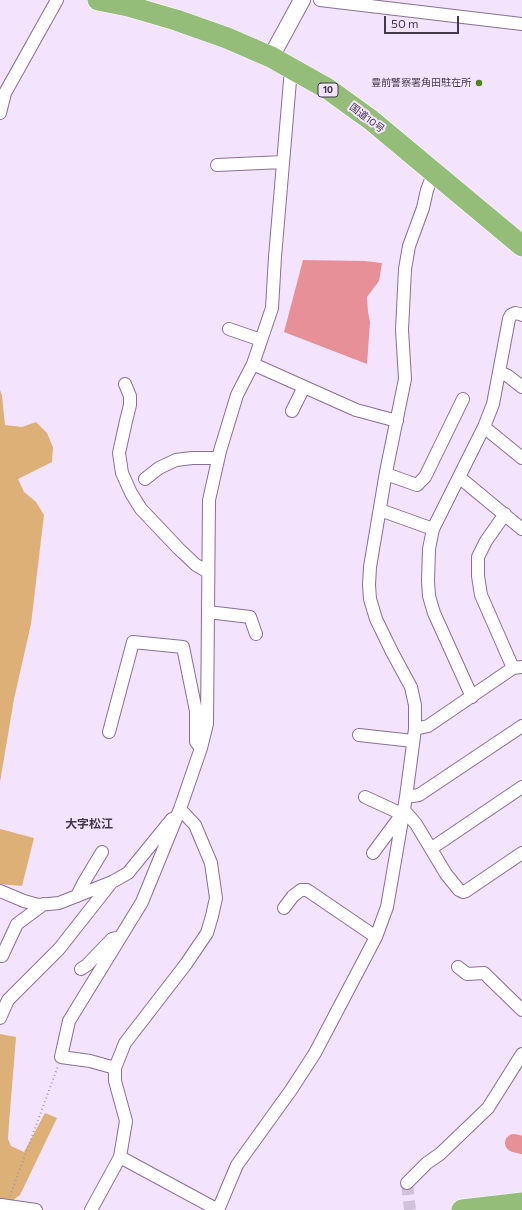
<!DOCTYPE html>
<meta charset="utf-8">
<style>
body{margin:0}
#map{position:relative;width:522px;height:1210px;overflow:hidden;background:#f4e3fd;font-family:Commissioner,sans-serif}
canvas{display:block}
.scale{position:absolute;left:384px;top:16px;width:75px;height:18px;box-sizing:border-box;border:2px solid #433849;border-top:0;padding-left:5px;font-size:12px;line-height:14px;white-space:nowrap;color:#433849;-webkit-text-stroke:3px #f4e3fd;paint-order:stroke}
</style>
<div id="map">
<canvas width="522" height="1210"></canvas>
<div class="scale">50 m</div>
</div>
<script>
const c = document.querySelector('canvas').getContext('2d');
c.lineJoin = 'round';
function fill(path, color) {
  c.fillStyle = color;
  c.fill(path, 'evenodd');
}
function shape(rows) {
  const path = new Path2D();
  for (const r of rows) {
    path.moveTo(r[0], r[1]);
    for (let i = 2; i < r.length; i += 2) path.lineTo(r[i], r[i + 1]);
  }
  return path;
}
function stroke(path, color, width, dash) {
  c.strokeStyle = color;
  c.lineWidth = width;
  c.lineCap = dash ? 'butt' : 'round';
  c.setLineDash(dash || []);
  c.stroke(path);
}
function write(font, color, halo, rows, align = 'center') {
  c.font = font + ' Commissioner,"Noto Sans JP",sans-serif';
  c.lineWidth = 4;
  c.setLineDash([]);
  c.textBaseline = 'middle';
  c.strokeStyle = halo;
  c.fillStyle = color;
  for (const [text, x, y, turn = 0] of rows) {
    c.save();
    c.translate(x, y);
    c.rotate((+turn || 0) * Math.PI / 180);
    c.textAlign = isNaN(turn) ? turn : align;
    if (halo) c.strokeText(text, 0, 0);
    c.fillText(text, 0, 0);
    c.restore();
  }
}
fill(shape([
 [0,390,2,396,5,425,22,427,36,422,47,433,53,447,52,462,18,479,24,492,36,502,44,515,31,624,14,699,0,782],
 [0,829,34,838,22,886,0,884],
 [0,1034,16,1037,9,1123,8,1139,11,1146,24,1152,45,1113,57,1118,20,1195,0,1210]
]), '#dcb076');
fill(shape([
 [303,260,365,261,382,263,379,281,367,297,368,312,370,322,367,364,284,332]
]), '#e79098');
stroke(shape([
 [514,1143,522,1145]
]), '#e79098', 18);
stroke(shape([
 [407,1183,410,1210]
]), '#d1c1d9', 12, [12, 6]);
const street = shape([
 [320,0,522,24],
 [0,113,5,93,57,0],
 [217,165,283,162],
 [229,329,261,340],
 [253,364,356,410,397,421],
 [500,372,508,376,522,387],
 [125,384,130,396,130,405,126,421,119,453,122,473,131,493,141,509,179,549,196,565,208,572],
 [292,411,304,387],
 [484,427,522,458],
 [386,474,417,485,425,477,463,399],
 [459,477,522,529],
 [145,479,159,468,176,460,192,458,218,458],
 [380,510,433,529],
 [505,514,486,541,478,557,478,576,481,595,513,668],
 [208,612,250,617,256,634],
 [472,697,434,613,429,596,428,581,429,549,433,529,484,427,493,404,509,319,511,315,515,313,520,314,522,315],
 [415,729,428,726,513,668,522,667],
 [109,732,133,642,183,647,196,711,196,742,201,748],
 [359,735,413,741],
 [365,797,402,814,373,853],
 [406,797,419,795,522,726],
 [403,809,416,824,446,874,459,890,463,892,466,891,522,853],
 [432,848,522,787],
 [0,891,24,901,38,905,59,903,112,882,128,873,172,819],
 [77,896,84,882,102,852],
 [284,908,293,896,301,890,307,890,376,937],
 [2,956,17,924,44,904],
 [458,967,467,974,484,973,522,1010],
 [81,969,87,965,112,939,116,938],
 [0,1018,8,1000,59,949,111,883],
 [115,1068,90,1061,61,1057,69,1021,142,902,180,809,201,748,207,724,209,500,220,451,237,395,253,364,272,308,275,257,291,69],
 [120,1157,218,1210,237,1165,291,1090,315,1053,376,937,387,907,406,797,415,729,415,705,411,687,392,652,376,619,370,599,369,585,370,567,386,472,405,379,402,330,405,269,409,246,423,208,427,190,434,172],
 [407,1183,427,1163,440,1154,488,1108,522,1054],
 [1,1205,36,1210],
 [91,1210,120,1157,126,1121,115,1081,115,1068,125,1043,186,964,207,933,212,916,216,898,211,863,195,825,180,809]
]);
const secondary = shape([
 [271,57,302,0]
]);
const highway = shape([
 [98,0,128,6,176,20,227,38,271,57,328,89,371,120,522,246],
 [462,1210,522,1203]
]);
stroke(street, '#897096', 14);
stroke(secondary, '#897096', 18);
stroke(highway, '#fff', 22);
stroke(shape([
 [10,1196,58,1066]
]), '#a597ad', 2, [1, 3]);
stroke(street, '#fff', 12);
stroke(secondary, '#fff', 16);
stroke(highway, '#94bd7a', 21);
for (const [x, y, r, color] of [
 [479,83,4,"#4f861f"]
]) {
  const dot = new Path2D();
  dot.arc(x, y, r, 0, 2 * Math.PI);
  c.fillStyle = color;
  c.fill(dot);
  stroke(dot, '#f4e3fd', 1.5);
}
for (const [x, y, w] of [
 [328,90,20]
]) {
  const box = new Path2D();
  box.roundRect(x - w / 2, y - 7, w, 14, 3);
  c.fillStyle = '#f4e3fd';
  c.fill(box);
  stroke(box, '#433849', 1);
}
write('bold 9px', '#433849', null, [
 ["10",328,90]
]);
write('10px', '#433849', '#f4e3fd', [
 ["豊前警察署角田駐在所",471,83]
], 'right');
write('10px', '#433849', '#f4e3fd', [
 ["国道10号",367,118,37]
]);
write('bold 12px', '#433849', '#f4e3fd', [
 ["大字松江",89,824]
]);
</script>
